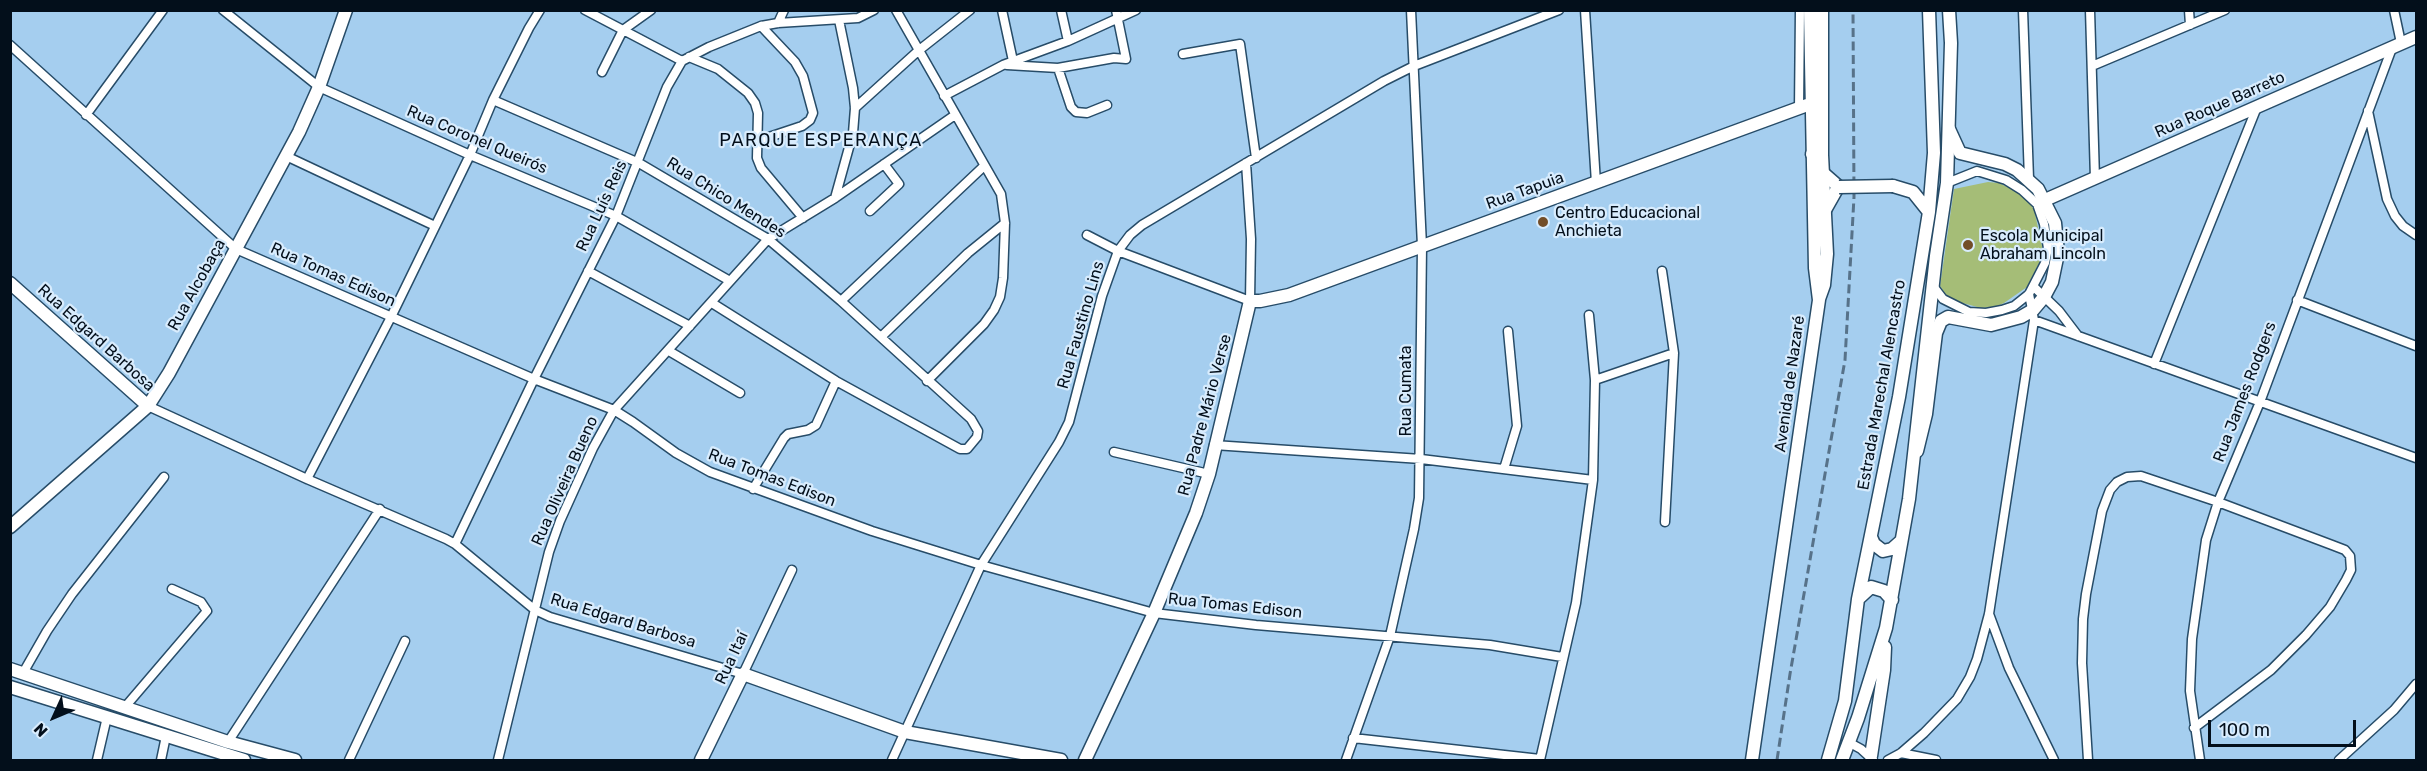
<!DOCTYPE html>
<meta charset="utf-8">
<style>
body{margin:0}
#map{position:relative;width:2427px;height:771px;overflow:hidden;background:#a5ceef;font-family:Rubik,sans-serif}
canvas{display:block}
.frame{position:absolute;inset:0;border:12px solid #030f1b;pointer-events:none}
.north{position:absolute;left:24px;top:687px;width:60px;height:60px;-webkit-text-stroke:4px #d8ecfd;paint-order:stroke;rotate:226deg;font-size:16px;font-weight:700;line-height:24px;text-align:center;color:#030f1b}
.north::after{content:'';display:block;margin:auto;width:21px;height:27px;background:#030f1b;clip-path:polygon(50% 0,100% 100%,50% 72%,0 100%)}
.scale{position:absolute;left:2208px;top:720px;width:148px;height:27px;box-sizing:border-box;border:3px solid #030f1b;border-top:0;padding-left:8px;font-size:18px;line-height:21px;white-space:nowrap;color:#030f1b;-webkit-text-stroke:4px #d8ecfd;paint-order:stroke}
</style>
<div id="map">
<canvas width="2427" height="771"></canvas>
<div class="frame"></div>
<div class="north">N</div>
<div class="scale">100 m</div>
</div>
<script>
const c = document.querySelector('canvas').getContext('2d');
c.lineJoin = 'round';
function fill(path, color) {
  c.fillStyle = color;
  c.fill(path, 'evenodd');
}
function shape(rows) {
  const path = new Path2D();
  for (const r of rows) {
    path.moveTo(r[0], r[1]);
    for (let i = 2; i < r.length; i += 2) path.lineTo(r[i], r[i + 1]);
  }
  return path;
}
function stroke(path, color, width, dash) {
  c.strokeStyle = color;
  c.lineWidth = width;
  c.lineCap = dash ? 'butt' : 'round';
  c.setLineDash(dash || []);
  c.stroke(path);
}
function write(font, color, halo, rows, align = 'center') {
  c.font = font + ' Rubik,sans-serif';
  c.lineWidth = 4.5;
  c.setLineDash([]);
  c.textBaseline = 'middle';
  c.strokeStyle = halo;
  c.fillStyle = color;
  for (const [text, x, y, turn = 0] of rows) {
    c.save();
    c.translate(x, y);
    c.rotate((+turn || 0) * Math.PI / 180);
    c.textAlign = isNaN(turn) ? turn : align;
    if (halo) c.strokeText(text, 0, 0);
    c.fillText(text, 0, 0);
    c.restore();
  }
}
fill(shape([
 [1988,182,1999,183,2016,191,2026,199,2034,209,2042,246,2040,261,2027,287,2004,303,1995,307,1981,308,1955,301,1946,295,1940,286,1954,189]
]), '#a5bd77');
const street = shape([
 [223,10,319,87,470,155,616,216,730,281],
 [585,10,682,61],
 [896,10,1001,194,1005,223,1003,278,1000,297,994,310,984,324,927,381],
 [1002,10,1013,61],
 [1061,10,1068,41],
 [1585,10,1596,183],
 [2023,10,2029,179],
 [2090,10,2095,179],
 [2189,10,2190,25],
 [2394,10,2401,43],
 [778,23,784,10],
 [10,45,236,249,534,379,614,410,633,422,676,453,710,472,872,531,981,565,1154,613,1256,625,1490,645,1562,657],
 [1183,54,1240,44,1256,158],
 [689,57,718,69,748,93,755,103,758,113,757,158,761,168,803,218],
 [1007,65,1058,68,1114,58,1126,59,1116,10],
 [2092,66,2225,10],
 [1058,68,1071,107,1076,112,1087,113,1107,105],
 [602,72,623,30,651,10],
 [944,96,1003,65,1068,41,1136,10],
 [493,100,639,163,768,239,841,301,971,419,978,431,977,437,967,449,960,449,836,381,712,303],
 [855,108,918,51,970,10],
 [1799,109,1800,10],
 [2368,111,2387,199,2395,216,2403,226,2416,235],
 [86,115,163,10],
 [757,141,802,126,810,120,813,113,803,76,795,62,761,26],
 [286,156,435,226],
 [835,198,853,133,855,108,853,88,839,20],
 [870,211,899,184,884,164],
 [1087,235,1118,251,1250,301,1251,239,1246,163],
 [588,271,690,326],
 [1933,286,1943,299,1969,312,1986,313,2002,310,2014,306,2029,294,2045,263,2048,248,2044,224,2037,204,2022,190,2006,180,1977,171,1947,183],
 [2034,287,2059,311,2078,336],
 [2297,300,2416,346],
 [841,301,983,167],
 [2034,320,2416,458],
 [881,337,968,253,1005,223],
 [669,351,740,393],
 [2154,364,2257,107],
 [1595,380,1674,353,1662,271],
 [148,406,307,479,446,539,455,544,535,610,550,617,743,674,792,570],
 [1214,445,1421,459,1593,480],
 [1114,452,1209,474],
 [1504,469,1517,426,1508,331],
 [307,479,391,317,470,155,493,100,529,28,540,10],
 [753,489,784,438,788,434,808,430,816,425,836,381],
 [1665,522,1674,353],
 [455,544,534,379,616,216,667,87,682,61,709,47,761,26,778,23,858,18,874,10],
 [1989,614,2009,668,2054,760],
 [23,673,47,631,72,594,164,477],
 [125,707,207,611,201,602,172,589],
 [1353,738,1540,759],
 [228,742,380,509],
 [1850,743,1861,749,1873,760],
 [1901,753,1936,760],
 [97,760,107,717],
 [161,760,166,736],
 [349,760,405,641],
 [498,760,549,552,560,521,593,448,614,410,768,239,835,198,955,115],
 [892,760,981,565,1059,442,1069,422,1102,296,1118,251,1130,235,1142,225,1384,81,1414,66,1559,10],
 [1346,760,1390,636,1414,529,1419,498,1422,246,1411,10],
 [1540,760,1576,603,1593,480,1595,380,1589,315],
 [1888,760,1901,753,1924,733,1957,699,1970,677,1977,659,1989,614,2034,320,2029,294],
 [2088,760,2082,663,2083,619,2086,594,2102,511,2110,490,2117,482,2127,477,2141,476,2218,502,2332,545,2345,550,2350,556,2351,570,2346,580,2330,607,2306,635,2271,670,2194,728],
 [2200,760,2190,691,2192,639,2206,540,2218,502,2260,402,2392,48],
 [2339,760,2394,710,2416,684]
]);
const secondary = shape([
 [2045,200,2416,37],
 [10,283,148,406],
 [1819,299,1824,285,1827,254,1822,155,1822,10],
 [1917,451,1926,414,1936,333,1941,321,1948,317,1991,325,2021,317,2033,310,2044,297,2052,282,2058,253,2055,223,2038,189,2017,170,2005,164,1960,153,1949,129],
 [10,527,148,406,169,373,299,132,319,87,346,10],
 [10,669,228,742,295,760],
 [10,687,244,760],
 [701,760,743,674,905,732,1061,760],
 [1085,760,1154,613,1196,513,1209,474,1250,301,1260,301,1289,295,1810,104],
 [1752,760,1819,300,1815,268,1810,10]
]);
const primary = shape([
 [1812,154,1823,173,1839,187],
 [1893,186,1913,192,1929,212],
 [1825,210,1838,187],
 [1871,537,1874,544,1883,551,1892,549,1901,541],
 [1858,599,1871,587,1884,591,1892,600],
 [1871,756,1884,670,1885,647],
 [1828,760,1845,701,1858,599,1899,397,1929,212,1934,153,1929,10],
 [1842,760,1858,718,1886,628,1909,499,1936,256,1947,183,1951,43,1949,10]
]);
stroke(street, '#274c68', 11);
stroke(secondary, '#274c68', 15);
stroke(primary, '#274c68', 15);
stroke(street, '#fff', 8);
stroke(secondary, '#fff', 12);
stroke(primary, '#fff', 12);
stroke(shape([
 [1777,760,1790,674,1845,360,1854,197,1853,10]
]), '#577289', 3, [9, 4.5]);
const primaryBridge = shape([
 [1839,187,1893,186]
]);
stroke(primaryBridge, '#274c68', 15, []);
stroke(primaryBridge, '#fff', 12);
for (const [x, y, r, color] of [
 [1543,222,6,"#724d28"],
 [1968,245,6,"#724d28"]
]) {
  const dot = new Path2D();
  dot.arc(x, y, r, 0, 2 * Math.PI);
  c.fillStyle = color;
  c.fill(dot);
  stroke(dot, '#d8ecfd', 2);
}
write('16px', '#030f1b', '#d8ecfd', [
 ["Rua Roque Barreto",2220,105,-24],
 ["Rua Coronel Queirós",477,140,23],
 ["Rua Tapuia",1525,191,-20],
 ["Rua Chico Mendes",726,198,32],
 ["Rua Luís Reis",602,206,-65],
 ["Rua Tomas Edison",333,275,24],
 ["Rua Alcobaça",197,285,-61],
 ["Rua Faustino Lins",1081,325,-74],
 ["Rua Edgard Barbosa",96,338,42],
 ["Avenida de Nazaré",1790,384,-82],
 ["Estrada Marechal Alencastro",1882,385,-80],
 ["Rua Cumata",1406,391,-90],
 ["Rua James Rodgers",2245,392,-69],
 ["Rua Padre Mário Verse",1205,415,-75],
 ["Rua Tomas Edison",772,478,21],
 ["Rua Oliveira Bueno",565,481,-66],
 ["Rua Tomas Edison",1235,606,6],
 ["Rua Edgard Barbosa",623,621,17],
 ["Rua Itaí",732,658,-65]
]);
write('16px', '#030f1b', '#d8ecfd', [
 ["Centro Educacional",1555,213],
 ["Anchieta",1555,231],
 ["Escola Municipal",1980,236],
 ["Abraham Lincoln",1980,254]
], 'left');
c.letterSpacing = '1.5px';
write('18px', '#030f1b', '#d8ecfd', [
 ["PARQUE ESPERANÇA",821,141]
]);
c.letterSpacing = '0px';
</script>
